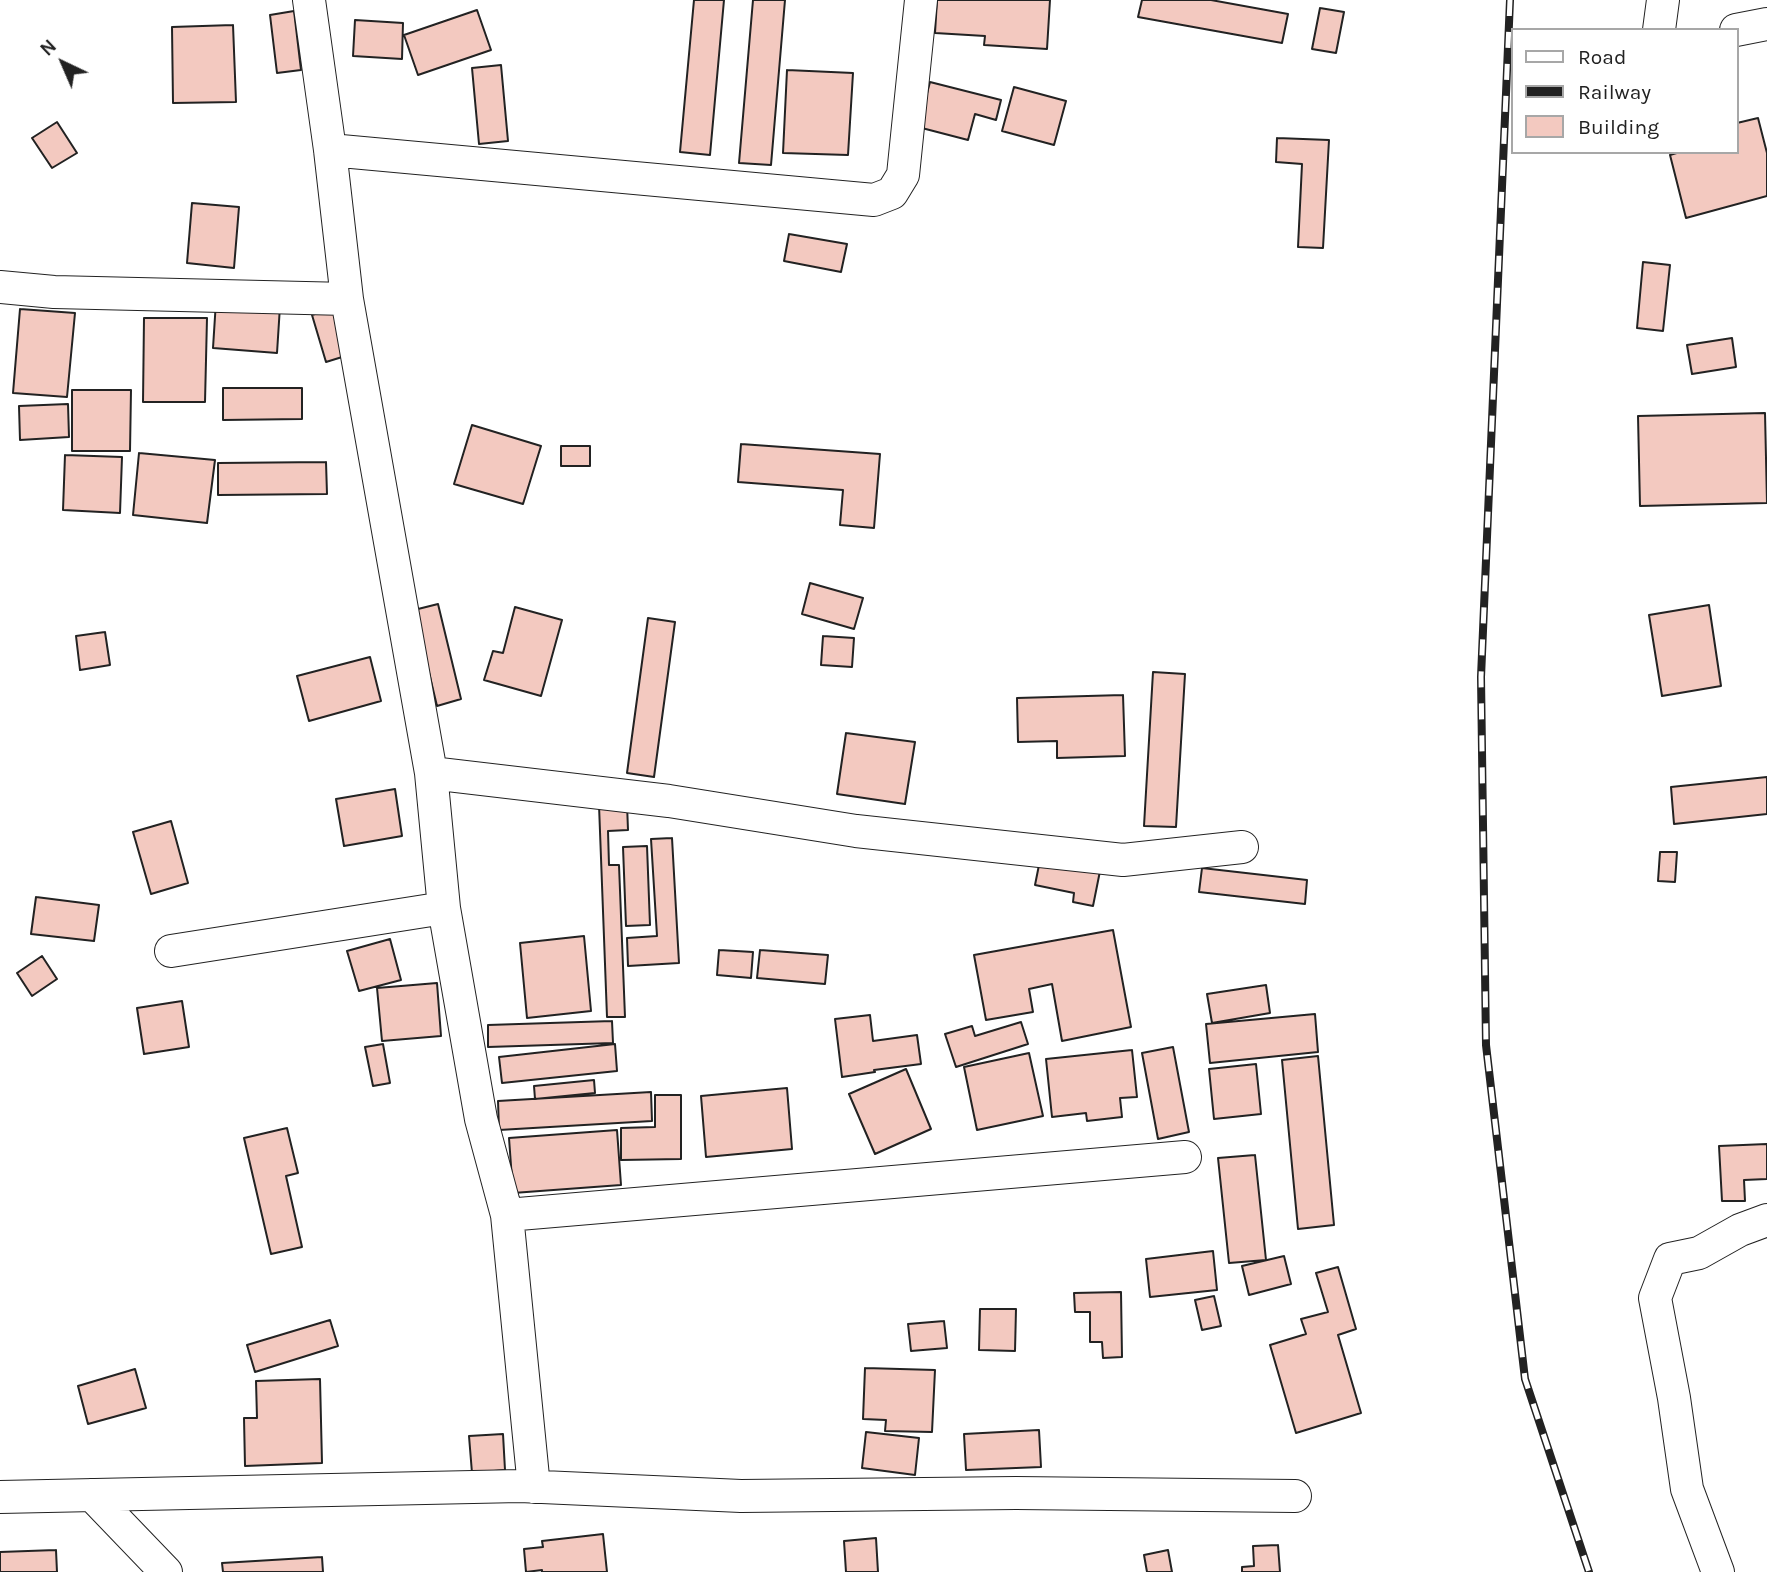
<!DOCTYPE html>
<style>
body{margin:0}
#map{position:relative;width:1767px;height:1572px;overflow:hidden;background:#fff;font-family:Karla,sans-serif}
canvas{display:block}
.legend{position:absolute;left:1511px;top:28px;width:228px;height:126px;box-sizing:border-box;background:#fff;border:2px solid #a7a7a7;margin:0;padding:9px 12px;list-style:none;font-size:21px;color:#222}
.legend li{display:flex;align-items:center;gap:14px;height:35px}
.legend b{width:35px;border:2px solid #a7a7a7}
.north{position:absolute;left:28px;top:28px;width:70px;height:70px;-webkit-text-stroke:5px #fff;paint-order:stroke;rotate:316deg;font-size:19px;font-weight:700;line-height:28px;text-align:center;color:#222}
.north::after{content:'';display:block;margin:auto;width:24px;height:32px;background:#222;clip-path:polygon(50% 0,100% 100%,50% 72%,0 100%)}
</style>
<div id="map">
<canvas width="1767" height="1572"></canvas>
<ul class="legend">
<li><b style="height:9px;background:#fff"></b>Road</li>
<li><b style="height:9px;background:#222"></b>Railway</li>
<li><b style="height:19px;background:#f3c9c0"></b>Building</li>
</ul>
<div class="north">N</div>
</div>
<script>
const c = document.querySelector('canvas').getContext('2d');
c.lineJoin = 'round';
function fill(path, color) {
  c.fillStyle = color;
  c.fill(path, 'evenodd');
}
function shape(rows) {
  const path = new Path2D();
  for (const r of rows) {
    path.moveTo(r[0], r[1]);
    for (let i = 2; i < r.length; i += 2) path.lineTo(r[i], r[i + 1]);
  }
  return path;
}
function stroke(path, color, width, dash) {
  c.strokeStyle = color;
  c.lineWidth = width;
  c.lineCap = dash ? 'butt' : 'round';
  c.setLineDash(dash || []);
  c.stroke(path);
}
const building = shape([
 [694,0,724,0,710,155,680,152,694,0],
 [753,0,785,0,771,165,739,163,753,0],
 [937,0,1050,0,1047,49,984,45,985,36,935,33,937,0],
 [1142,0,1211,0,1288,14,1282,43,1138,17,1142,0],
 [1320,8,1344,12,1336,53,1312,49,1320,8],
 [477,10,491,50,418,75,404,35,477,10],
 [294,11,301,70,277,73,270,15,294,11],
 [355,20,403,23,402,59,353,56,355,20],
 [233,25,236,102,173,103,172,27,233,25],
 [501,65,508,141,479,144,472,68,501,65],
 [787,70,853,73,848,155,783,153,787,70],
 [930,82,1001,100,996,120,975,114,968,140,918,127,930,82],
 [1014,87,1066,101,1054,145,1002,131,1014,87],
 [1758,118,1767,153,1767,196,1686,218,1670,155,1680,152,1737,152,1737,123,1758,118],
 [57,122,77,153,52,168,32,138,57,122],
 [1277,138,1329,140,1323,248,1298,247,1302,164,1276,162,1277,138],
 [192,203,239,207,234,268,187,263,192,203],
 [789,234,847,244,841,272,784,261,789,234],
 [1643,262,1670,265,1663,331,1637,328,1643,262],
 [216,301,280,306,277,353,213,348,216,301],
 [340,306,355,353,326,362,312,315,340,306],
 [20,309,75,313,67,397,13,393,20,309],
 [144,318,207,318,205,402,143,402,144,318],
 [1732,338,1736,367,1692,374,1687,345,1732,338],
 [223,388,302,388,302,419,223,420,223,388],
 [72,390,131,390,130,451,72,451,72,390],
 [68,404,69,437,20,440,19,406,68,404],
 [1765,413,1767,503,1640,506,1638,416,1765,413],
 [472,425,541,446,523,504,454,484,472,425],
 [741,444,880,454,874,528,840,525,843,490,738,482,741,444],
 [561,446,590,446,590,466,561,466,561,446],
 [139,453,215,460,207,523,133,515,139,453],
 [65,455,122,457,120,513,63,510,65,455],
 [326,462,327,494,218,495,218,463,326,462],
 [810,583,863,598,854,629,802,614,810,583],
 [438,604,461,699,437,706,414,610,438,604],
 [1709,605,1721,686,1662,696,1649,615,1709,605],
 [515,607,562,620,541,696,484,680,493,651,503,653,515,607],
 [648,618,675,622,654,777,627,773,648,618],
 [105,632,110,665,80,670,76,636,105,632],
 [823,636,854,638,852,667,821,665,823,636],
 [370,657,381,701,309,721,297,676,370,657],
 [1153,672,1185,674,1176,827,1144,826,1153,672],
 [1123,695,1125,756,1057,758,1057,741,1018,742,1017,698,1123,695],
 [846,733,915,742,905,804,837,794,846,733],
 [1767,777,1767,814,1674,824,1671,787,1767,777],
 [395,789,402,836,344,846,336,799,395,789],
 [627,804,628,830,608,831,609,865,619,865,625,1017,607,1017,599,805,627,804],
 [171,821,188,883,151,894,133,832,171,821],
 [672,838,679,963,628,966,627,938,657,936,651,839,672,838],
 [647,846,650,925,626,926,623,847,647,846],
 [1660,852,1677,852,1675,882,1658,881,1660,852],
 [1040,860,1100,871,1093,906,1073,902,1074,893,1035,885,1040,860],
 [1202,868,1307,880,1305,904,1199,892,1202,868],
 [36,897,99,905,94,941,31,934,36,897],
 [1113,930,1131,1027,1062,1041,1052,984,1029,989,1033,1012,986,1020,974,955,1113,930],
 [584,936,591,1011,527,1018,520,943,584,936],
 [390,939,401,980,359,991,347,951,390,939],
 [719,950,753,952,751,978,717,975,719,950],
 [760,950,828,955,825,984,757,978,760,950],
 [42,956,57,979,32,996,17,973,42,956],
 [437,983,441,1036,382,1041,377,988,437,983],
 [1266,985,1270,1013,1212,1023,1207,994,1266,985],
 [182,1001,189,1047,144,1054,137,1008,182,1001],
 [1315,1014,1318,1052,1210,1063,1206,1024,1315,1014],
 [870,1015,873,1041,917,1035,921,1064,874,1070,875,1072,842,1077,835,1019,870,1015],
 [612,1021,613,1043,488,1047,488,1025,612,1021],
 [1021,1022,1028,1044,956,1067,945,1034,972,1026,975,1036,1021,1022],
 [383,1044,390,1083,373,1086,365,1047,383,1044],
 [615,1044,617,1071,502,1083,499,1057,615,1044],
 [1173,1047,1189,1132,1158,1139,1142,1053,1173,1047],
 [1132,1050,1137,1097,1120,1098,1122,1117,1087,1121,1086,1113,1052,1117,1046,1059,1132,1050],
 [1029,1053,1043,1116,977,1130,964,1067,1029,1053],
 [1318,1056,1334,1225,1298,1229,1282,1060,1318,1056],
 [1256,1064,1261,1114,1214,1119,1209,1069,1256,1064],
 [906,1069,931,1129,875,1154,849,1094,906,1069],
 [594,1080,595,1093,535,1099,534,1086,594,1080],
 [787,1088,792,1149,706,1157,701,1096,787,1088],
 [651,1092,652,1121,499,1130,498,1101,651,1092],
 [655,1095,681,1095,681,1159,621,1160,621,1128,655,1127,655,1095],
 [287,1128,298,1173,286,1176,302,1247,271,1254,244,1138,287,1128],
 [617,1130,621,1185,513,1193,509,1138,617,1130],
 [1767,1144,1767,1179,1744,1180,1745,1201,1722,1201,1719,1146,1767,1144],
 [1255,1155,1266,1260,1229,1263,1218,1158,1255,1155],
 [1213,1251,1217,1290,1150,1297,1146,1259,1213,1251],
 [1284,1256,1291,1284,1249,1295,1242,1266,1284,1256],
 [1338,1267,1356,1329,1338,1335,1361,1413,1296,1433,1270,1345,1306,1334,1301,1319,1328,1312,1316,1273,1338,1267],
 [1121,1292,1122,1357,1103,1358,1102,1342,1090,1342,1090,1312,1075,1312,1074,1293,1121,1292],
 [1214,1296,1221,1326,1202,1330,1195,1300,1214,1296],
 [980,1309,1016,1309,1015,1351,979,1350,980,1309],
 [330,1320,338,1346,255,1372,247,1345,330,1320],
 [944,1321,947,1348,911,1351,908,1324,944,1321],
 [865,1368,935,1370,932,1432,885,1431,886,1420,863,1419,865,1368],
 [135,1369,146,1408,88,1424,78,1386,135,1369],
 [320,1379,322,1463,245,1466,244,1418,257,1418,256,1381,320,1379],
 [1039,1430,1041,1467,966,1470,964,1434,1039,1430],
 [866,1432,919,1438,915,1475,862,1468,866,1432],
 [503,1434,505,1470,472,1473,469,1436,503,1434],
 [603,1534,607,1572,542,1572,542,1570,526,1572,524,1549,543,1547,542,1541,603,1534],
 [876,1538,878,1572,846,1572,844,1541,876,1538],
 [1278,1545,1280,1572,1242,1572,1242,1567,1254,1566,1253,1546,1278,1545],
 [56,1550,57,1572,0,1572,0,1552,56,1550],
 [1168,1550,1172,1572,1147,1572,1144,1555,1168,1550],
 [322,1557,323,1572,223,1572,222,1563,322,1557]
]);
fill(building, '#f3c9c0');
stroke(building, '#222', 2);
const minor = shape([
 [309,0,330,150,347,299,431,773,444,908,481,1119,507,1215,534,1487],
 [1659,30,1663,0],
 [1736,30,1767,24],
 [330,150,874,200,892,193,903,175,921,0],
 [0,287,54,292,347,299],
 [431,773,669,801,856,831,1123,860,1242,847],
 [171,951,444,908],
 [507,1215,1185,1157],
 [92,1495,166,1572],
 [0,1497,520,1486,741,1496,1016,1493,1295,1496],
 [1718,1572,1687,1489,1674,1398,1655,1298,1670,1259,1699,1253,1740,1230,1767,1220]
]);
stroke(minor, '#222', 34);
stroke(minor, '#fff', 32);
const rail = shape([
 [1510,0,1481,677,1486,1045,1525,1379,1589,1572]
]);
stroke(rail, '#222', 8);
stroke(rail, '#fff', 5, [16]);
</script>
